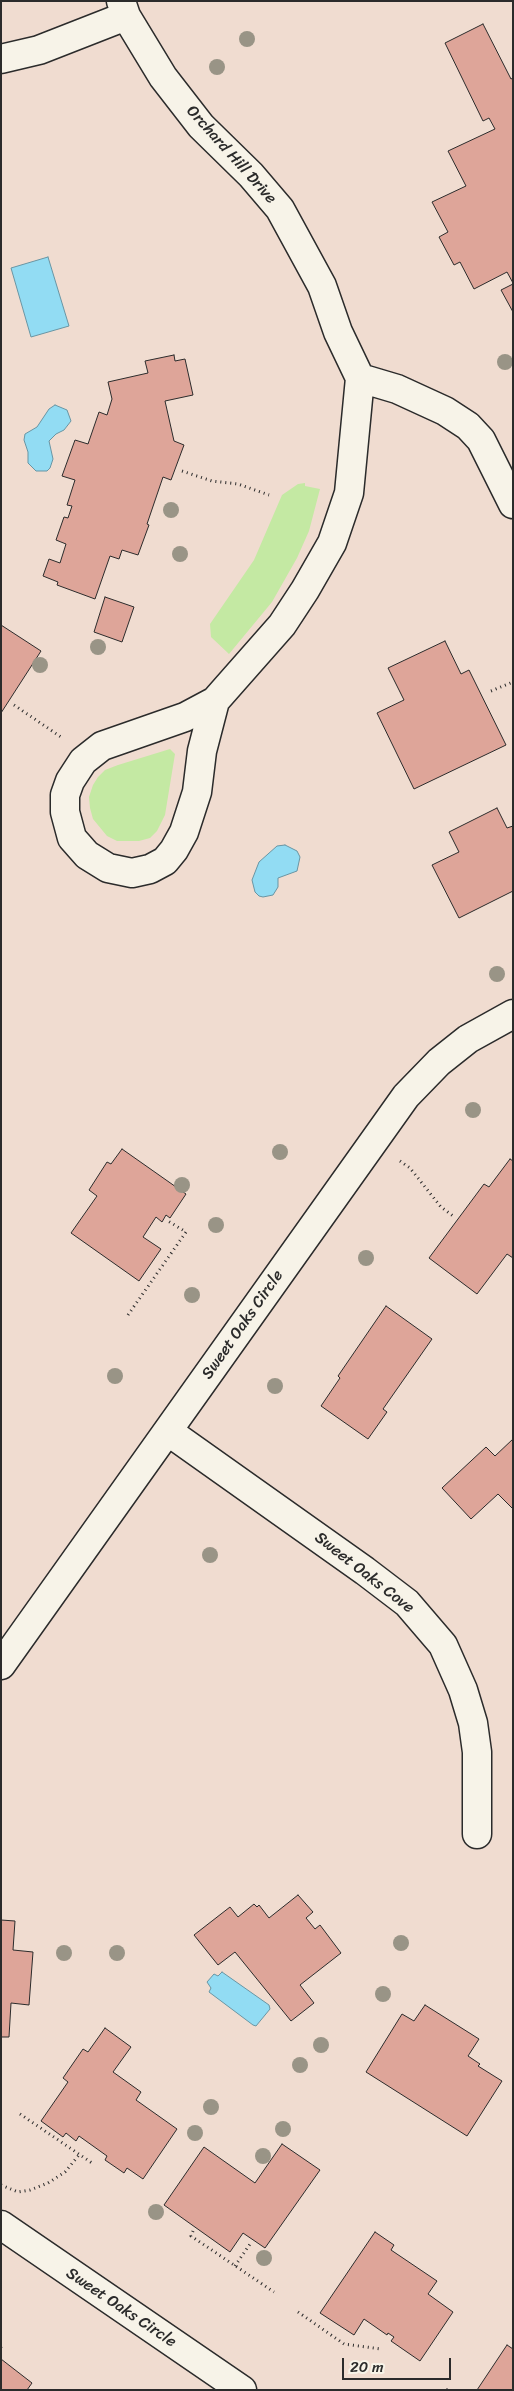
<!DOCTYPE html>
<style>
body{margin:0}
#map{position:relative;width:514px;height:2391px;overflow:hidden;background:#f0dcd0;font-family:Sriracha,sans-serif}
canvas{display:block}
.frame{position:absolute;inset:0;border:2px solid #2b2b2b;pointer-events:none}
.scale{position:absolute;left:342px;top:2358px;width:109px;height:22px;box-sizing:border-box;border:2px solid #2b2b2b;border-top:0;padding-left:6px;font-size:15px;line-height:18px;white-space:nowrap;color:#2b2b2b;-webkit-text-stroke:4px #f7f3e8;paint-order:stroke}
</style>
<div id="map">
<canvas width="514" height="2391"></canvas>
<div class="frame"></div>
<div class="scale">20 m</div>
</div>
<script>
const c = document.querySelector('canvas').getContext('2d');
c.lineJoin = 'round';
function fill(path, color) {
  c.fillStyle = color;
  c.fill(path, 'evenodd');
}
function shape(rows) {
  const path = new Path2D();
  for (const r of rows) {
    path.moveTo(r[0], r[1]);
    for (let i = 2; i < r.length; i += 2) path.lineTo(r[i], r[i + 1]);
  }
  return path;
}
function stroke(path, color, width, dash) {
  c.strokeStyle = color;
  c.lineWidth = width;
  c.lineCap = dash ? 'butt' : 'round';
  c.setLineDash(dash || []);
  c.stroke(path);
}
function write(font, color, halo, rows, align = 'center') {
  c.font = font + ' Sriracha,sans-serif';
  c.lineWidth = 4;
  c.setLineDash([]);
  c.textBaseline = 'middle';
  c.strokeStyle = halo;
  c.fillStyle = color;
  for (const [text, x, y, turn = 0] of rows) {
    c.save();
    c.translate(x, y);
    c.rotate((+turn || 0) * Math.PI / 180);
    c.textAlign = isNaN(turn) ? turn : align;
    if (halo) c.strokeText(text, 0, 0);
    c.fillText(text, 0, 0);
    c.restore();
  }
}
fill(shape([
 [305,483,305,486,320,489,309,531,297,558,272,602,229,654,211,637,210,624,254,560,282,495,298,484],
 [170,749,175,754,165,815,157,831,150,838,139,841,117,841,107,836,93,819,90,808,89,797,93,785,98,777,105,770,118,765]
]), '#c4e9a3');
const water = shape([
 [48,257,69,326,31,337,11,268,48,257],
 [55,405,67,410,71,421,64,430,56,434,49,441,53,459,50,468,47,471,36,471,28,463,28,452,24,440,25,434,37,427,49,409,55,405],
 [285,845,297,851,300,857,297,871,278,878,278,887,273,895,263,897,259,896,255,892,252,880,259,862,277,846,285,845],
 [222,1972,269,2005,270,2009,256,2026,253,2025,209,1992,211,1988,207,1982,214,1974,218,1976,222,1972]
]);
fill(water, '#92dcf3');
stroke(water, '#6995a3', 1);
const building = shape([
 [483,24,511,79,513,78,513,283,507,272,474,289,460,262,454,265,439,237,448,232,432,202,466,186,448,151,495,129,489,118,483,121,445,43,483,24],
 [513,284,513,312,501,290,513,284],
 [174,355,175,361,185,359,193,395,165,401,174,441,184,445,171,480,163,477,147,524,149,525,138,555,122,550,119,559,110,556,95,599,57,585,58,582,43,576,49,559,60,563,66,544,56,540,64,517,68,518,72,506,67,505,75,480,62,476,75,440,88,444,99,412,107,415,112,399,108,382,148,373,145,361,174,355],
 [105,597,134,607,122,642,94,632,105,597],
 [1,625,41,651,1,713,1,625],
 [445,641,461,674,469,670,506,745,414,789,377,713,404,700,388,668,445,641],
 [497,808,507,828,513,826,513,891,459,918,432,865,459,852,449,832,497,808],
 [122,1149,186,1194,170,1218,166,1215,162,1222,156,1217,143,1237,161,1249,139,1281,71,1233,97,1196,89,1190,107,1162,111,1164,122,1149],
 [510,1159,513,1161,513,1258,507,1254,477,1294,429,1258,484,1184,489,1187,510,1159],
 [386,1306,432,1339,383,1409,387,1412,368,1439,321,1406,340,1378,338,1376,386,1306],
 [513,1439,513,1509,498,1494,471,1519,442,1488,486,1447,495,1456,513,1439],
 [298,1895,313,1912,306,1918,315,1929,320,1925,341,1953,300,1985,314,2003,291,2021,235,1952,218,1965,194,1935,230,1907,238,1917,254,1904,257,1907,259,1905,269,1918,298,1895],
 [1,1920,15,1921,13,1950,33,1952,29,2005,11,2003,9,2037,1,2037,1,1920],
 [425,2005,479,2039,468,2056,480,2064,478,2066,502,2081,467,2136,366,2072,402,2014,414,2021,425,2005],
 [105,2028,131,2047,113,2072,141,2092,136,2100,177,2129,143,2179,127,2168,124,2173,105,2160,107,2156,79,2136,76,2141,66,2133,63,2137,41,2121,68,2082,63,2078,83,2049,88,2052,105,2028],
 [282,2144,320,2170,265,2248,243,2233,230,2252,164,2205,204,2147,255,2183,282,2144],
 [375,2232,394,2245,391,2250,437,2281,428,2294,453,2312,420,2361,391,2341,394,2337,388,2333,387,2335,364,2319,354,2335,320,2313,375,2232],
 [507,2345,513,2349,513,2390,477,2390,507,2345],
 [1,2359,32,2383,27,2390,1,2390,1,2359]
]);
fill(building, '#dea599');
stroke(building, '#2b2b2b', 1);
const street = shape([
 [121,1,126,16,163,77,201,126,251,175,280,209,322,286,338,332,360,378,397,389,445,411,468,426,481,440,513,504],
 [1,59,39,50,126,16],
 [215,701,202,751,197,792,184,832,174,850,165,861,150,869,132,873,108,868,87,855,72,838,65,812,65,795,70,781,83,761,102,746,185,717,215,701,282,625,305,590,332,543,349,493,360,378],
 [169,1432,365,1571,407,1603,443,1645,463,1690,473,1723,477,1752,477,1834],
 [1,1665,406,1096,439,1062,468,1039,513,1014],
 [1,2225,242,2390]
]);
stroke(street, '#2b2b2b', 31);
stroke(shape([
 [182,471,212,481,238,484,269,495],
 [491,691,513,682],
 [14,705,61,737],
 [400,1161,410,1168,441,1207,453,1216],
 [128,1315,186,1232,168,1221],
 [20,2114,92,2163],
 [1,2185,18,2192,30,2190,48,2183,65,2172,79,2155],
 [193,2231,191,2236,274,2292],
 [235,2266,250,2244],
 [298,2312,344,2344,381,2349],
 [1,2348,3,2349],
 [446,2389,447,2390]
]), '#2b2b2b', 3, [1, 4]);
stroke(street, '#f7f3e8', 28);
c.fillStyle = '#999486';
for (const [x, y] of [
 [247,39],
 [217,67],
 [505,362],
 [171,510],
 [180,554],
 [98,647],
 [40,665],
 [497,974],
 [473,1110],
 [280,1152],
 [182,1185],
 [216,1225],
 [366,1258],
 [192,1295],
 [115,1376],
 [275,1386],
 [210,1555],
 [401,1943],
 [64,1953],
 [117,1953],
 [383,1994],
 [321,2045],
 [300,2065],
 [211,2107],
 [283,2129],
 [195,2133],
 [263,2156],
 [156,2212],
 [264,2258]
]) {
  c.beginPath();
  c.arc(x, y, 8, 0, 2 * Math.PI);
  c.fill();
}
write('16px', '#2b2b2b', '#f7f3e8', [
 ["Orchard Hill Drive",231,155,48],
 ["Sweet Oaks Circle",243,1325,-55],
 ["Sweet Oaks Cove",364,1573,38],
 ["Sweet Oaks Circle",121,2308,34]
]);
</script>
